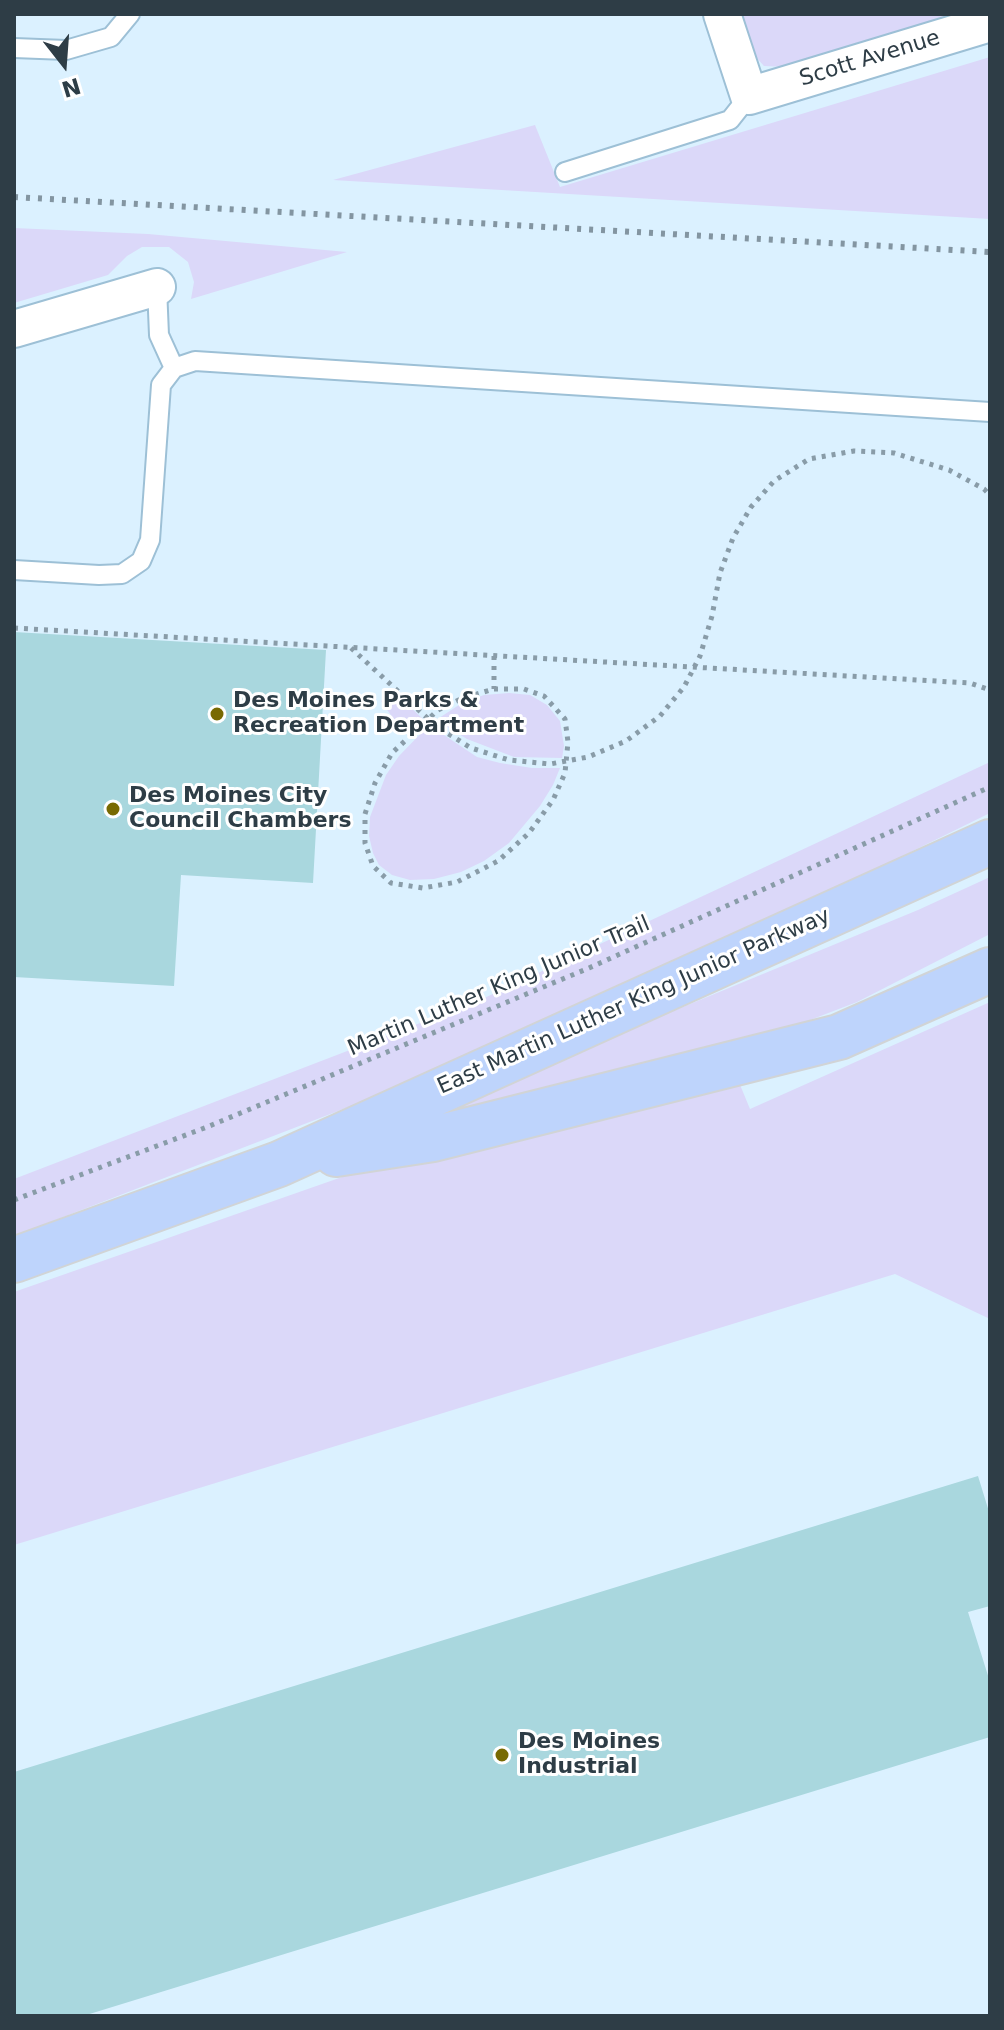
<!DOCTYPE html>
<style>
body{margin:0}
#map{position:relative;width:1004px;height:2030px;overflow:hidden;background:#dbf1ff;font-family:"DejaVu Sans",sans-serif}
canvas{display:block}
.frame{position:absolute;inset:0;border:16px solid #2e3d46;pointer-events:none}
.north{position:absolute;left:24px;top:24px;width:80px;height:80px;-webkit-text-stroke:6px #fff;paint-order:stroke;rotate:163deg;font-size:22px;font-weight:700;line-height:32px;text-align:center;color:#2e3d46}
.north::after{content:'';display:block;margin:auto;width:28px;height:36px;background:#2e3d46;clip-path:polygon(50% 0,100% 100%,50% 72%,0 100%)}
</style>
<div id="map">
<canvas width="1004" height="2030"></canvas>
<div class="frame"></div>
<div class="north">N</div>
</div>
<script>
const c = document.querySelector('canvas').getContext('2d');
c.lineJoin = 'round';
function fill(path, color) {
  c.fillStyle = color;
  c.fill(path, 'evenodd');
}
function shape(rows) {
  const path = new Path2D();
  for (const r of rows) {
    path.moveTo(r[0], r[1]);
    for (let i = 2; i < r.length; i += 2) path.lineTo(r[i], r[i + 1]);
  }
  return path;
}
function stroke(path, color, width, dash) {
  c.strokeStyle = color;
  c.lineWidth = width;
  c.lineCap = dash ? 'butt' : 'round';
  c.setLineDash(dash || []);
  c.stroke(path);
}
function write(font, color, halo, rows, align = 'center') {
  c.font = font + ' "DejaVu Sans",sans-serif';
  c.lineWidth = 6;
  c.setLineDash([]);
  c.textBaseline = 'middle';
  c.strokeStyle = halo;
  c.fillStyle = color;
  for (const [text, x, y, turn = 0] of rows) {
    c.save();
    c.translate(x, y);
    c.rotate((+turn || 0) * Math.PI / 180);
    c.textAlign = isNaN(turn) ? turn : align;
    if (halo) c.strokeText(text, 0, 0);
    c.fillText(text, 0, 0);
    c.restore();
  }
}
fill(shape([
 [740,14,955,14,786,67,764,66,753,54],
 [990,57,990,219,333,180,535,125,560,187],
 [14,228,148,234,347,252,191,299,194,282,188,262,169,247,142,247,127,256,108,275,14,303],
 [393,691,423,719,404,734,381,701],
 [509,693,530,695,547,705,560,721,564,746,562,758,514,757,467,739,436,720,462,703,484,695],
 [429,725,477,757,500,763,532,768,560,768,553,785,540,806,509,843,484,861,461,872,434,879,410,880,392,875,379,865,373,853,369,836,370,817,386,775,399,756],
 [990,762,990,813,679,966,390,1091,14,1236,14,1179,480,1000],
 [990,877,990,934,857,1002,758,1040,414,1124,409,1120,918,910],
 [990,1002,990,1319,895,1274,14,1545,14,1292,342,1177,571,1122,736,1075,750,1109]
]), '#dbd8f9');
fill(shape([
 [14,632,326,650,313,883,181,875,174,986,14,977],
 [978,1476,990,1515,990,1606,968,1612,990,1682,990,1737,83,2016,14,2016,14,1772]
]), '#a9d7de');
const lane = shape([
 [14,48,66,50,111,37,130,14],
 [565,172,730,120,749,96],
 [157,287,159,335,174,368],
 [14,570,99,575,122,574,141,561,150,540,161,385,174,368,195,361,990,412]
]);
const street = shape([
 [722,14,749,96,990,23],
 [14,329,157,287]
]);
const primary = shape([
 [336,1154,433,1139,839,1037,990,970],
 [14,1260,279,1164,990,842]
]);
stroke(lane, '#9dc0d6', 22);
stroke(street, '#9dc0d6', 40);
stroke(primary, '#d1d4d6', 48);
stroke(shape([
 [14,628,970,683,990,690],
 [351,648,436,726,471,748,509,760,550,764,588,757,626,741,660,716,684,687,700,656,712,616,720,573,733,538,751,507,774,481,809,459,854,451,894,453,949,470,984,489,990,495],
 [494,656,494,689],
 [494,689,524,689,544,696,565,719,568,742,565,773,553,800,529,833,498,861,457,882,423,888,391,883,373,866,365,843,365,814,375,783,392,753,438,710,463,698,494,689],
 [14,1200,207,1127,589,968,990,787]
]), '#899ca8', 5, [4, 6]);
stroke(lane, '#fff', 18);
stroke(street, '#fff', 36);
stroke(primary, '#bed4fc', 44);
stroke(shape([
 [14,197,990,252]
]), '#8395a1', 6, [4, 8]);
for (const [x, y, r, color] of [
 [217,714,8,"#786a02"],
 [113,809,8,"#786a02"],
 [502,1755,8,"#786a02"]
]) {
  const dot = new Path2D();
  dot.arc(x, y, r, 0, 2 * Math.PI);
  c.fillStyle = color;
  c.fill(dot);
  stroke(dot, '#fff', 3);
}
write('22px', '#2e3d46', '#fff', [
 ["Scott Avenue",870,59,-17],
 ["Martin Luther King Junior Trail",499,987,-23],
 ["East Martin Luther King Junior Parkway",634,1002,-24]
]);
write('bold 22px', '#2e3d46', '#fff', [
 ["Des Moines Parks &",233,701],
 ["Recreation Department",233,726],
 ["Des Moines City",129,796],
 ["Council Chambers",129,821],
 ["Des Moines",518,1742],
 ["Industrial",518,1767]
], 'left');
</script>
